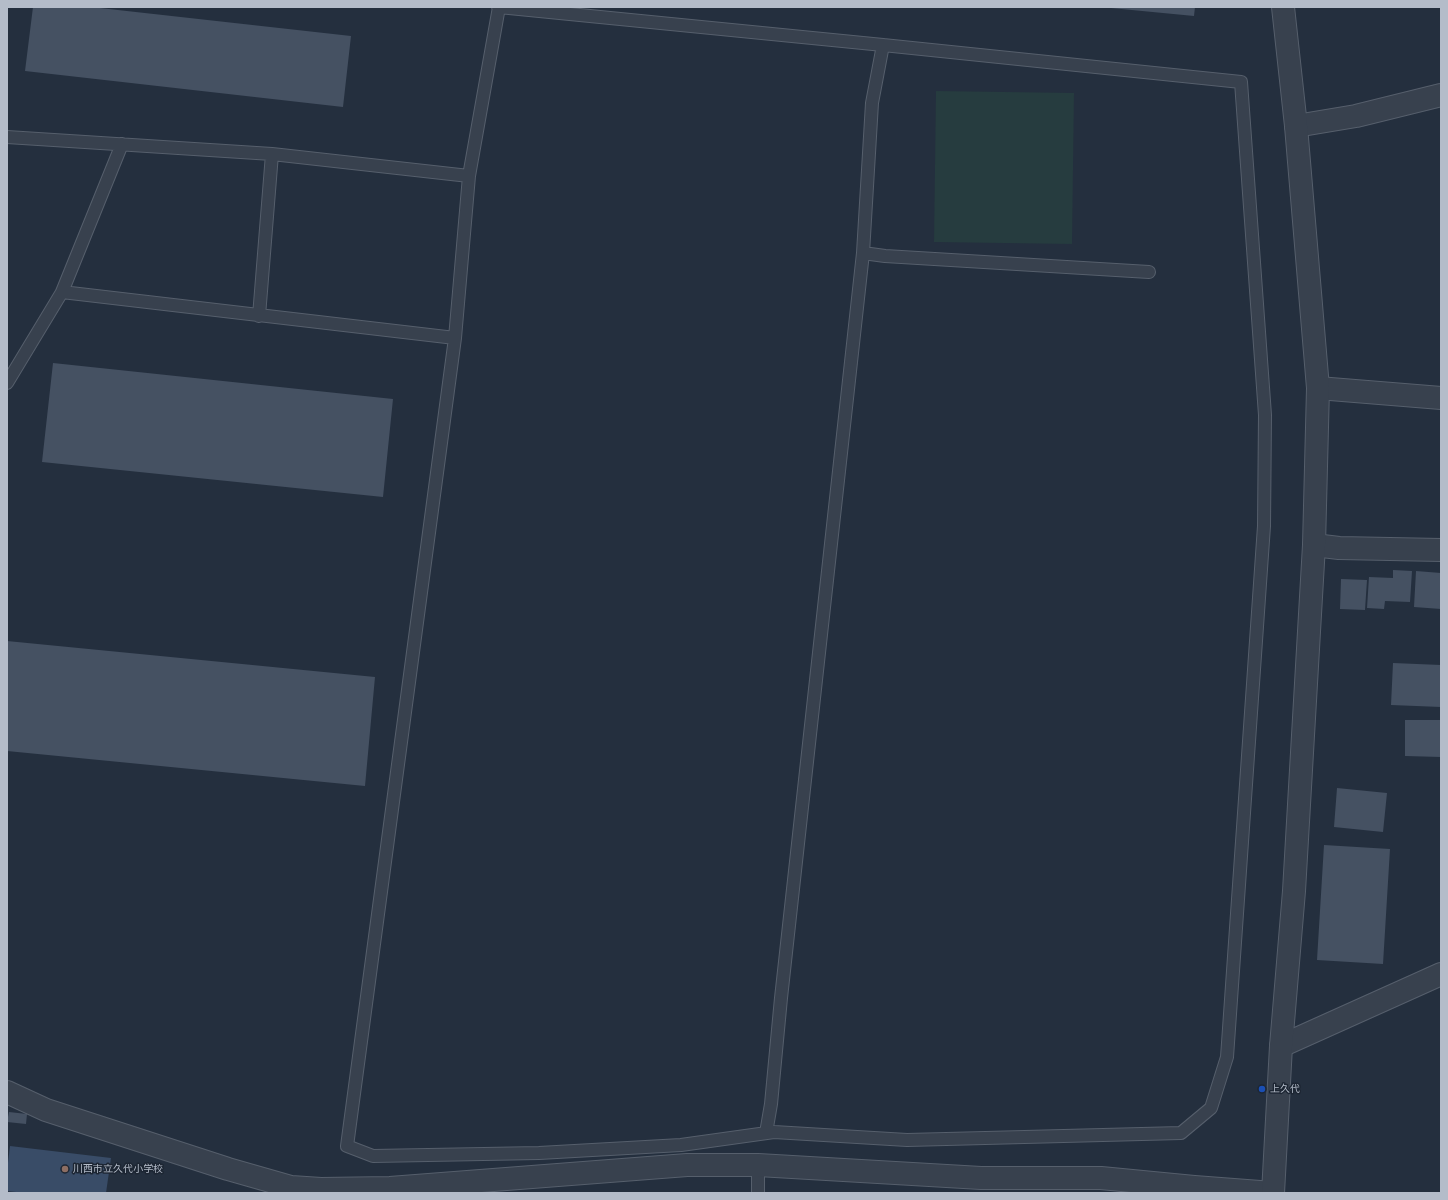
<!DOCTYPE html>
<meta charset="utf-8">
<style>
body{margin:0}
#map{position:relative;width:1448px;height:1200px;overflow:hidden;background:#242f3e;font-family:Lato,sans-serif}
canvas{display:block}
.frame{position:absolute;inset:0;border:8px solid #b4bcc9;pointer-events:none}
</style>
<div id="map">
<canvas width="1448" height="1200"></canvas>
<div class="frame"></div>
</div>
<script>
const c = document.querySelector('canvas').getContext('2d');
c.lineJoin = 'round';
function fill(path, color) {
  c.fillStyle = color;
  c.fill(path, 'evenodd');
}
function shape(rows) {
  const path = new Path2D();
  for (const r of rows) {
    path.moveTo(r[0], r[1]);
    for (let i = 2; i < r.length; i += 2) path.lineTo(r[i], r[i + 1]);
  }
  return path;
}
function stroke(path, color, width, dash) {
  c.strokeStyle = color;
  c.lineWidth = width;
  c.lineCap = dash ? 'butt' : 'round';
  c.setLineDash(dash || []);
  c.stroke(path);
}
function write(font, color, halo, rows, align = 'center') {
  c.font = font + ' Lato,"Noto Sans JP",sans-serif';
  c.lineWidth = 3;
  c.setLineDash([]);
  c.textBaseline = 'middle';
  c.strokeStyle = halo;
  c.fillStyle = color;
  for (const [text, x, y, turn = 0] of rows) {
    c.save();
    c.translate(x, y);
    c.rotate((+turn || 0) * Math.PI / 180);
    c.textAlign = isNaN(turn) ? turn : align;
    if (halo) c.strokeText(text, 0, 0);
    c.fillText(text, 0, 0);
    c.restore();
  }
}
fill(shape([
 [936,91,1074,93,1072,244,934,242]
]), '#263c3f');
fill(shape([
 [10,1146,111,1158,106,1193,25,1193,7,1191,7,1171]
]), '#394c67');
fill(shape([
 [33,7,91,7,351,36,343,107,25,71],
 [1111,7,1195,7,1194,16,1111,8],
 [53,363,393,399,383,497,42,462],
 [1393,570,1412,571,1410,602,1385,601,1384,609,1367,608,1369,577,1393,578],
 [1416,571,1441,573,1441,609,1414,607],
 [1341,579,1367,580,1365,610,1340,609],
 [7,641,375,677,365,786,7,751],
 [1393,663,1441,665,1441,707,1391,705],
 [1405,720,1441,720,1441,757,1405,756],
 [1337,788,1387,793,1383,832,1334,827],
 [1324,845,1390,849,1383,964,1317,960],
 [9,1112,27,1114,26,1124,7,1122]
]), '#455162');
const service = shape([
 [498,7,499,7,883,45,1241,82,1265,415,1264,526,1227,1057,1211,1108,1181,1133,907,1140,774,1132,681,1145,539,1153,373,1156,347,1146,455,338,469,176,499,7],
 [7,137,272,154,469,176],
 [863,253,885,256,1149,272],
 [62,292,455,338],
 [259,316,272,154],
 [7,383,62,292,122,144],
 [766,1133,771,1104,781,998,863,253,872,103,883,45],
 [758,1193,758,1165]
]);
const minor = shape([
 [1296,126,1356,116,1441,95],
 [1318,388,1441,398],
 [1314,545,1339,548,1441,550],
 [1281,1046,1441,974],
 [7,1092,46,1110,228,1169,291,1187,321,1189,390,1188,687,1165,758,1165,981,1178,1101,1178,1194,1187,1273,1193]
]);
const tertiary = shape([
 [1273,1193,1281,1046,1294,891,1314,545,1318,388,1296,126,1283,7]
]);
stroke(service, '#565f6c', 14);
stroke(minor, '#565f6c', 24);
stroke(tertiary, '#565f6c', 24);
stroke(service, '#38414e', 12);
stroke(minor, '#38414e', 22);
stroke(tertiary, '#38414e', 22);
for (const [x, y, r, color] of [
 [1262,1089,4,"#1a4fb4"],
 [65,1169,4,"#8d6e63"]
]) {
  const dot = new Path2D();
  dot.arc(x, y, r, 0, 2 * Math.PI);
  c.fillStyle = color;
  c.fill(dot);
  stroke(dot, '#1d2633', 1.5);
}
write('10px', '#b4bcc9', '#1d2633', [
 ["上久代",1270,1089],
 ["川西市立久代小学校",73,1169]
], 'left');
</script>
